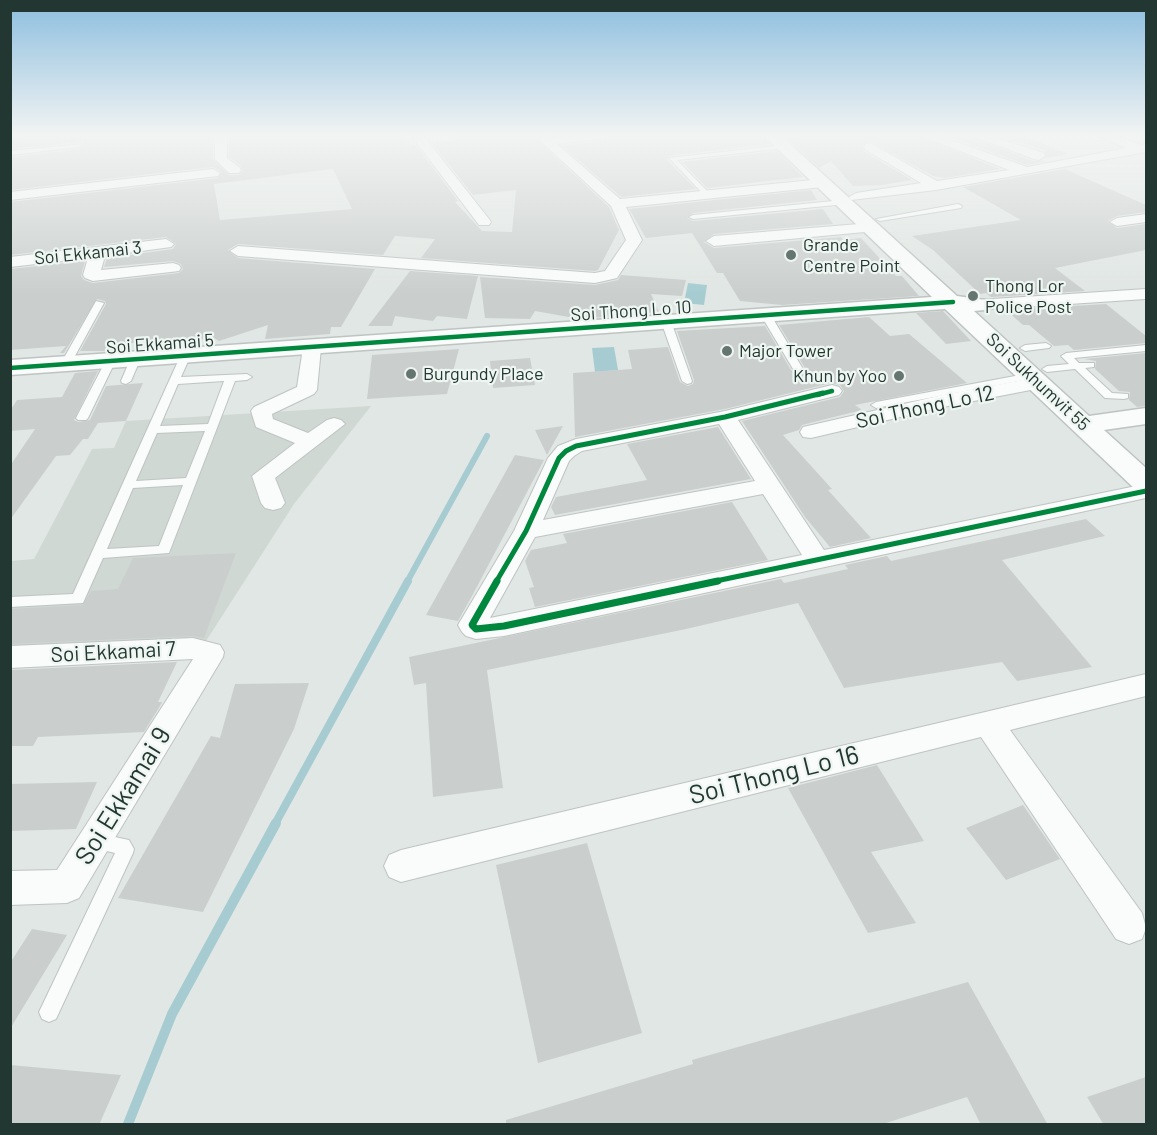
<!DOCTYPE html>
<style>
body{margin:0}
#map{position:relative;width:1157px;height:1135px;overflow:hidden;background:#e1e7e4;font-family:Barlow,sans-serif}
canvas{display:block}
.frame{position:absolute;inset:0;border:12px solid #223731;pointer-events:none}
</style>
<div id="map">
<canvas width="1157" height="1135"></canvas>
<div class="frame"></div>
</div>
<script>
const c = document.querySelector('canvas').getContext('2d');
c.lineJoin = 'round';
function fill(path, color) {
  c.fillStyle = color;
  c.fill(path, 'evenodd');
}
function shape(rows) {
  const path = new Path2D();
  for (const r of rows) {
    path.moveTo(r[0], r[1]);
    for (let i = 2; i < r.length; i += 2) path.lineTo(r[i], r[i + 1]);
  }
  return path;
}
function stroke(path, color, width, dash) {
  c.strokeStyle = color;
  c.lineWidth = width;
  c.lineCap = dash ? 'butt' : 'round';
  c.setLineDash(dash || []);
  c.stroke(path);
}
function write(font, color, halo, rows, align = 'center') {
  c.font = font + ' Barlow,sans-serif';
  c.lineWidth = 4.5;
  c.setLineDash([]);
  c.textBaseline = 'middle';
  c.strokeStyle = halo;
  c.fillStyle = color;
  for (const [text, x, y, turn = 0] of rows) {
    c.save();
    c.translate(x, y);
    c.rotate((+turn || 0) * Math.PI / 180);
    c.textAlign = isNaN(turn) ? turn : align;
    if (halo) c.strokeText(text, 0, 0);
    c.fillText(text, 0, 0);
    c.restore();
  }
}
fill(shape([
 [371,406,294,504,199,652,11,658,11,561,34,559,92,449,114,448,126,421]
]), '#d0d8d4');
fill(shape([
 [688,283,707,285,704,305,684,303],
 [614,347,618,370,595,372,592,348]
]), '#a6ccd1');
stroke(shape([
 [407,582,487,436]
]), '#a6ccd1', 6);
stroke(shape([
 [275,824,408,581]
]), '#a6ccd1', 8);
stroke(shape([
 [128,1124,172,1014,276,823]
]), '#a6ccd1', 10);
fill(shape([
 [31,135,213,135,213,159,229,175,239,175,243,171,240,165,229,157,229,135,401,135,411,145,416,145,458,201,455,202,482,231,512,232,516,190,473,195,432,143,461,139,457,135,532,135,609,207,619,230,598,270,595,271,421,258,435,239,395,236,383,255,238,244,228,250,238,258,375,269,341,327,331,327,330,334,265,339,268,325,219,341,209,335,197,343,159,341,120,344,108,351,80,351,106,304,105,301,97,299,64,353,60,353,66,346,10,350,10,269,85,261,81,276,84,280,93,283,179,273,183,269,181,264,173,261,104,267,107,258,173,249,176,244,166,237,10,255,10,202,218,178,222,172,213,167,10,190,10,157,80,149,84,144,82,142,10,149,10,137],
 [333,169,352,209,220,220,214,184],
 [611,135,761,135,770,144,669,156,667,160,696,189,621,197,562,146,603,141],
 [783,135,917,135,1000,169,945,178,933,176,869,141,862,146,865,152,912,180,882,185,853,186,831,161,819,168],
 [944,135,968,135,1033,161,1047,161,1027,165],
 [996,135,1022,135,1068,154,1046,158,1045,151],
 [777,151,803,177,707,188,682,162],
 [1065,169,1146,205,1146,212,1117,216,1108,221,1117,228,1146,224,1146,250,1055,268,1085,291,991,297,986,293,980,294,933,250,912,236,1021,220,963,187],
 [811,190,817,200,693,213,687,218,693,221,823,209,833,224,714,234,704,242,714,248,841,237,843,240,861,238,896,276,902,276,919,296,782,305,740,301,723,273,717,273,692,233,646,238,629,209],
 [410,271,478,276,467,319,437,316,433,321,395,316,392,326,368,326],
 [621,275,686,280,682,296,651,294,659,312,580,319,535,311,530,319,485,318,480,277,595,285,618,280],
 [1106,304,1146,336,1146,343,1074,350,1068,345,1054,346,1029,325,1023,325,1006,310],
 [943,311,971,341,946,344,916,313],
 [869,317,890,336,909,334,967,383,855,405,862,410,802,425,799,430,783,435,832,489,828,490,871,538,830,547,805,517,742,421,840,397,844,391,840,385,831,383,725,409,575,437,573,373,632,369,628,350,668,347,680,382,688,386,693,384,694,380,677,331,765,326,791,370,799,374,804,372,805,368,779,325],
 [459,349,447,394,367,399,372,355],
 [1146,353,1146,406,1137,407,1129,400,1130,392,1119,391,1095,369,1096,361,1084,359],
 [530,358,535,385,493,388,490,361],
 [98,371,74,420,78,422,90,420,106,386,143,383,126,421,98,423,88,439,83,439,70,455,56,456,10,520,10,466,35,429,10,431,10,411,17,400,62,397,75,373],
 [563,426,547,455,535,430],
 [718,427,751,479,555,515,551,507,556,497,647,480,627,444],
 [515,455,544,460,472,596,458,621,426,615],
 [732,502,768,560,535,607,529,588,534,587,525,561,531,550,567,543,563,534],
 [1086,519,1105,536,1002,560,1092,667,1017,681,1002,662,844,688,798,603,686,629,487,670,503,788,433,797,426,683,414,685,409,657,781,579,784,583,848,569,845,565,887,556,891,561],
 [236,553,204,638,193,636,10,644,10,609,83,605,91,591,118,589,133,558],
 [177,662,158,702,162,702,160,706,144,732,38,737,33,746,10,746,10,670],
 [309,683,294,729,203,912,118,898,211,736,220,738,235,684],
 [877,765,924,841,871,852,916,923,868,933,788,788],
 [97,782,76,829,10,831,10,784],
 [1023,805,1060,859,1006,880,966,828],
 [587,843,642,1033,538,1063,496,865],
 [32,929,67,935,10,1029,10,963],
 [968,982,1048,1125,981,1125,967,1097,880,1125,506,1125,506,1120,693,1064,692,1060],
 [10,1065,121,1075,99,1125,10,1125],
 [1146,1077,1146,1125,1104,1125,1087,1097]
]), '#cacfcd');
const lane = shape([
 [82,144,80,147,10,155,10,151,82,144],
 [784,145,786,148,677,160,709,193,710,195,706,197,669,158,784,145],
 [843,200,846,200,846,204,693,219,689,217,693,215,843,200],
 [958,204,962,206,961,208,880,221,876,219,958,204],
 [96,301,104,303,70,365,65,368,61,367,60,365,96,301],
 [764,315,772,317,803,369,802,371,798,372,793,369,762,317,764,315],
 [664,322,672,324,692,381,691,383,687,384,682,381,662,324,664,322],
 [1046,343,1051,346,1049,348,1025,351,1020,348,1025,345,1046,343],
 [1146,345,1146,351,1074,358,1079,363,1094,363,1094,367,1085,368,1112,393,1128,394,1128,398,1124,399,1105,398,1075,369,1047,372,1042,369,1047,366,1069,364,1061,356,1066,353,1146,345],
 [185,354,190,357,181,377,247,374,252,377,247,380,235,381,169,553,103,558,83,603,10,607,10,597,73,594,169,381,180,357,185,354],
 [224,381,208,424,160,426,178,384,224,381],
 [205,431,186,478,136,481,157,433,205,431],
 [183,485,159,546,107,549,133,488,183,485],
 [135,357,140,360,131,381,126,384,122,383,121,381,130,360,135,357],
 [110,359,115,362,88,418,86,420,78,420,76,418,105,362,110,359],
 [1031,373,1035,374,1035,378,876,408,871,405,876,402,1031,373],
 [96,833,129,840,134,849,133,853,56,1019,49,1022,42,1019,39,1012,115,853,90,847,87,841,90,835,96,833]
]);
const street = shape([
 [215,135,227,135,227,158,239,167,241,170,239,173,229,173,215,159,215,135],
 [411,135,423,135,489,219,491,222,489,225,479,225,411,135],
 [534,135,550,137,609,135,603,139,557,144,620,199,823,179,830,183,823,187,626,207,642,240,617,278,595,283,238,256,230,251,238,246,595,273,605,271,626,240,611,206,534,135],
 [919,135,937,135,1027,167,1126,148,1096,135,1114,135,1142,145,1146,144,1146,152,936,190,851,200,849,197,856,193,921,183,866,150,864,147,866,144,870,143,937,181,1009,170,919,135],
 [970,135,988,135,1044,153,1045,156,1039,160,1034,159,970,135],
 [213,169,220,173,218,176,10,200,10,192,213,169],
 [1146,214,1146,222,1117,226,1110,222,1117,218,1146,214],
 [871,223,879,228,876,231,714,246,706,241,714,236,871,223],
 [166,239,174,244,171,247,105,256,101,270,173,263,179,265,181,268,179,271,93,281,85,278,83,275,88,258,10,267,10,257,166,239],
 [1146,289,1146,299,977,310,971,309,968,305,971,301,977,300,1146,289],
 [312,342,319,344,321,348,317,390,314,394,272,414,273,419,308,433,327,420,334,418,341,420,345,424,275,478,285,503,281,508,273,510,265,508,261,503,252,476,295,443,256,427,251,411,254,407,297,387,303,348,305,344,312,342],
 [1039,377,1046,379,1049,383,1046,387,943,407,811,438,803,437,800,432,803,427,943,395,1039,377],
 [832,385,839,387,842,391,839,395,738,420,824,550,1146,484,1146,498,504,636,476,639,466,636,462,632,458,625,514,531,548,458,558,446,576,439,725,411,832,385],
 [719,424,755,481,543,520,569,461,574,456,582,451,719,424],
 [763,494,802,555,490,618,535,537,763,494],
 [193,638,220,645,224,652,223,657,79,898,67,903,10,905,10,871,57,870,193,659,10,668,10,646,193,638],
 [1146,674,1146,696,1010,730,1142,913,1146,928,1142,939,1129,944,1116,939,981,737,401,882,389,877,384,866,389,855,401,850,1146,674]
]);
const secondary = shape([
 [763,135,780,135,957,296,985,300,988,305,985,310,974,311,1089,416,1146,408,1146,424,1104,430,1146,468,1146,493,1136,490,945,309,10,375,10,360,932,297,763,135]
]);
stroke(lane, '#bec4c1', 2);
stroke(street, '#bec4c1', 2);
stroke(secondary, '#bec4c1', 3);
fill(lane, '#fafbfb');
fill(street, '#fafbfb');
fill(secondary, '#fafbfb');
stroke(shape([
 [10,368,953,302],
 [817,395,832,391]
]), '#00873e', 4.5);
stroke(shape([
 [496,582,526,531,559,458,566,451,576,446,725,417,823,393],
 [711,582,1146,491]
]), '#00873e', 5);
stroke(shape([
 [497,581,472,625,476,629,504,626,718,581]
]), '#00873e', 7);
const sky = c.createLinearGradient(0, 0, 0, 294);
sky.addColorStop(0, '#8dbedf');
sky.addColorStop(0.46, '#f2f4f3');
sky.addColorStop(1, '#f2f4f300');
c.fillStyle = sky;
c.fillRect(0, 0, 1157, 294);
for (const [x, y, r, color] of [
 [791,255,6,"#657570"],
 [973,296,6,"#657570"],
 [727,351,6,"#657570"],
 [411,374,6,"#657570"],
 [899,376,6,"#657570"]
]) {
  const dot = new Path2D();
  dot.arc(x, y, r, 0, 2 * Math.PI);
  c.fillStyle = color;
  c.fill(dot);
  stroke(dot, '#eff6f2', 2);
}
write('18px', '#223731', '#eff6f2', [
 ["Grande",803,245],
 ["Centre Point",803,266],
 ["Thong Lor",985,286],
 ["Police Post",985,307],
 ["Major Tower",739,351],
 ["Burgundy Place",423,374],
 ["Khun by Yoo",887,376,"right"]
], 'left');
write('18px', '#223731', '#eff6f2', [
 ["Soi Ekkamai 3",88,253,-6],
 ["Soi Thong Lo 10",631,311,-4],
 ["Soi Ekkamai 5",160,344,-4],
 ["Soi Sukhumvit 55",1038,382,43]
]);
write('21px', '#223731', '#eff6f2', [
 ["Soi Thong Lo 12",925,407,-12],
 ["Soi Ekkamai 7",113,652,-3]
]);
write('26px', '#223731', '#eff6f2', [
 ["Soi Thong Lo 16",774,775,-14],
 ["Soi Ekkamai 9",123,796,-58]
]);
</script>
